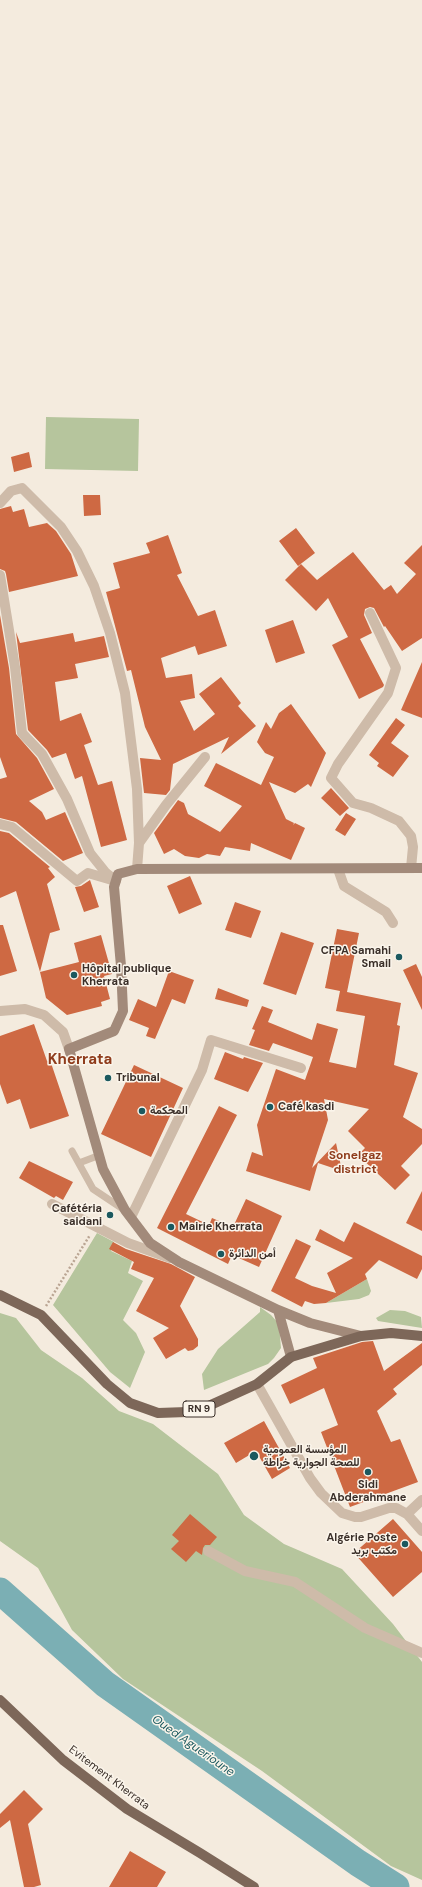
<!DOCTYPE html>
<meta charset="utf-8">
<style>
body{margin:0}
canvas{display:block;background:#f4ebde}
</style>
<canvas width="422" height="1887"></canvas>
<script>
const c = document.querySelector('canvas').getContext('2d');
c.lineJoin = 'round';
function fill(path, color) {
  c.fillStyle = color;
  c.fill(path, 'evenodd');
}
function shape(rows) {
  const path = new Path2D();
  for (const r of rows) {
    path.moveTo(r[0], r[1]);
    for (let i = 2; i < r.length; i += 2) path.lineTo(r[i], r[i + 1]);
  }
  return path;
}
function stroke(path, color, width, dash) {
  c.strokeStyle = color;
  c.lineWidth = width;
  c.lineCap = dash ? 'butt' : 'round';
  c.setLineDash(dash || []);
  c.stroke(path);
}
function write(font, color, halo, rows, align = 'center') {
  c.font = font + ' "DM Sans",Vazirmatn,sans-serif';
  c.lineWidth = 3;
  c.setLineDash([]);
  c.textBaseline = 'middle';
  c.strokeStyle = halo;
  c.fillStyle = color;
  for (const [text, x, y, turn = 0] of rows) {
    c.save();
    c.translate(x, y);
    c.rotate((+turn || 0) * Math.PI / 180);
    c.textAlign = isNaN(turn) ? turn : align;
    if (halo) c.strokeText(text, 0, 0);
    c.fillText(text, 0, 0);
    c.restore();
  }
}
fill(shape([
 [46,417,139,419,138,471,45,469],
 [97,1233,114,1242,111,1251,132,1261,128,1273,143,1281,123,1320,136,1333,145,1352,130,1388,110,1372,53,1305],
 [367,1279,371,1291,369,1295,359,1299,326,1303],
 [260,1307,271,1315,279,1324,281,1348,274,1358,268,1364,258,1368,204,1390,202,1374,218,1349,260,1312],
 [390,1310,405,1311,421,1317,422,1328,378,1321,376,1318],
 [0,1313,16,1318,41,1350,82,1378,119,1411,153,1424,218,1474,244,1515,284,1544,342,1569,393,1624,422,1662,422,1880,391,1866,262,1771,123,1679,72,1630,38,1568,0,1541]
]), '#b6c59d');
stroke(shape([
 [0,1591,105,1684,358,1863,396,1887]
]), '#7bafb4', 27);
fill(shape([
 [29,452,32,467,14,472,11,457],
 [83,495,100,495,101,515,84,516],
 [11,506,13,512,24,509,29,527,47,523,56,531,71,554,78,576,9,592,6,574,5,571,0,569,0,509],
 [296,528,315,553,298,566,279,541],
 [168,535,182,573,177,575,198,616,215,610,227,646,198,655,195,646,161,658,166,678,192,674,195,698,180,701,194,731,215,714,199,694,221,677,241,703,238,706,256,726,221,754,229,737,173,764,170,790,166,795,144,793,140,758,161,760,145,727,131,670,127,671,106,592,120,588,113,563,150,553,146,543],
 [422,545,422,638,402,651,385,626,384,627,374,608,370,607,365,609,364,615,372,633,360,639,384,685,383,687,359,699,332,645,348,637,328,598,316,611,285,580,301,564,317,580,353,552,384,590,391,585,397,594,416,574,404,563],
 [0,615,9,668,16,734,37,758,54,789,29,801,42,812,46,820,65,812,83,853,63,861,16,822,0,818,0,779,7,777,0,757],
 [293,620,305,653,276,663,265,630],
 [16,632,20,643,73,633,75,642,104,636,109,657,75,664,78,678,55,682,60,721,81,713,92,742,84,745,98,785,112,781,127,840,101,847,82,776,75,779,66,753,52,758,47,750,28,730],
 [422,662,422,718,401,710],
 [291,704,326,753,311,787,308,784,295,793,269,782,286,819,294,823,293,825,295,823,305,828,291,860,251,843,250,851,225,847,220,856,207,854,199,858,185,856,174,849,164,854,154,833,178,800,184,803,188,814,220,832,242,806,204,786,216,763,261,785,274,757,265,753,257,742,266,722,271,729,279,713],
 [396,718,405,725,391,743,409,756,393,777,377,766,379,763,369,755],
 [331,788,349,808,340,816,321,798],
 [346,813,356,819,345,836,335,830],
 [0,831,9,833,50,867,48,868,55,877,47,884,60,930,50,933,40,972,16,891,0,898],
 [190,876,202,904,179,914,167,886],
 [90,880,99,907,84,912,75,887,81,886],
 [235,902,261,911,251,938,225,930],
 [0,925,3,925,17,971,0,976],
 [337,929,359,933,347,992,401,1003,397,1025,400,1026,394,1065,418,1073,403,1117,422,1129,422,1144,401,1166,410,1175,395,1190,358,1155,365,1148,348,1131,369,1109,324,1099,328,1120,312,1168,336,1143,342,1171,318,1163,310,1191,246,1171,252,1152,263,1156,257,1125,276,1069,305,1080,313,1057,273,1043,269,1051,249,1045,255,1030,252,1029,262,1006,273,1010,268,1022,312,1040,317,1023,338,1029,329,1062,356,1068,365,1016,336,1011,340,991,325,988],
 [281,932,314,943,296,995,263,984],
 [101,935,112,974,104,976,110,999,101,1002,102,1006,67,1015,46,998,40,972,79,962,74,943],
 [416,964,422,977,422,1010,403,970],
 [169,971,194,980,185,1004,172,999,155,1039,146,1036,149,1028,129,1020,138,999,156,1007],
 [218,988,249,1000,247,1007,215,999],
 [34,1024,47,1061,50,1060,69,1116,30,1129,20,1099,7,1104,0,1084,0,1036],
 [225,1052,243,1059,244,1057,263,1063,248,1092,214,1079],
 [134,1065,183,1088,151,1157,101,1134],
 [219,1106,237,1115,186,1214,209,1225,212,1218,233,1227,246,1199,282,1216,259,1267,232,1255,228,1264,157,1228],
 [29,1161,73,1182,63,1200,56,1196,54,1198,19,1178],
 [422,1191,422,1231,406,1223],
 [354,1222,422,1256,422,1269,417,1279,379,1260,365,1274,367,1279,326,1303,314,1304,305,1301,302,1307,271,1291,296,1239,311,1246,295,1278,312,1286,336,1293,327,1273,353,1258,315,1240,320,1229,344,1242],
 [113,1242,126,1249,171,1264,195,1277,180,1306,198,1339,198,1346,193,1350,188,1351,185,1348,166,1359,153,1338,169,1328,136,1311,154,1278,131,1269,134,1262,109,1249],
 [373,1341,384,1371,422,1343,422,1365,393,1389,397,1394,377,1411,391,1442,400,1439,418,1482,350,1507,321,1432,338,1425,324,1388,290,1404,281,1385,317,1368,313,1358,362,1342],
 [264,1421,290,1468,272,1479,256,1451,236,1463,224,1443],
 [190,1514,217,1537,210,1545,205,1545,203,1548,202,1555,196,1551,186,1562,171,1549,179,1541,172,1535],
 [393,1519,422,1552,422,1572,393,1597,354,1553],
 [24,1790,43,1809,28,1824,41,1885,34,1887,24,1887,10,1820,0,1828,0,1814],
 [130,1851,166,1872,157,1887,109,1887]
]), '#ce6943');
stroke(shape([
 [46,1306,90,1235]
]), '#baa593', 2.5, [2, 2]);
stroke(shape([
 [72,1151,93,1189,123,1209],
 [79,1163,100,1155]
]), '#cebba9', 7);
stroke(shape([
 [0,503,11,491,22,488,61,527,77,551,94,586,110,633,125,693,137,789,139,843,137,869],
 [0,575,15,667,22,733,42,754,67,799,90,853,106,873,116,881],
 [370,613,396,668,388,693,338,764,331,778,353,803,371,808,399,821,411,836,413,847,411,868],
 [0,824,12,827,77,881,88,873,112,880],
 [139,843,166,805,205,757],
 [338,869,344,886,386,912,393,923],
 [0,1011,25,1009,44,1015,63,1032,69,1049],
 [52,1204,128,1243,170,1258],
 [131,1217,202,1070,211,1040,301,1068],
 [257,1384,310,1478,321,1493,342,1513,355,1517,361,1517,389,1508,396,1508,407,1514,422,1531],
 [407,1514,422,1500],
 [208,1551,245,1571,295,1582,365,1628,422,1653]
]), '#cebba9', 10);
stroke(shape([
 [278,1310,291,1357],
 [361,1336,310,1323,278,1310,179,1262,150,1243,125,1210,103,1169,69,1049,114,1031,123,1011,121,966,114,887,118,874,137,869,422,868]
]), '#a28a7a', 10);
stroke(shape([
 [0,1295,41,1315,107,1384,130,1403,158,1413,187,1412,204,1408,257,1384,291,1357,361,1336,391,1333,422,1336],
 [0,1700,63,1760,127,1809,200,1853,254,1887]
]), '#7d6759', 10);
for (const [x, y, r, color] of [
 [399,957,4,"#1b595f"],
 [74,975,4,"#1b595f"],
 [108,1078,4,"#1b595f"],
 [270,1107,4,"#1b595f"],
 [142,1111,4,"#1b595f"],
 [110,1215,4,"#1b595f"],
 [171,1227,4,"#1b595f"],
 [221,1254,4,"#1b595f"],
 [254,1456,5,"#1b595f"],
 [368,1472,4,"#1b595f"],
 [405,1544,4,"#1b595f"]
]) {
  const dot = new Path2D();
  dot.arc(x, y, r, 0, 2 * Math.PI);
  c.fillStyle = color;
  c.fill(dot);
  stroke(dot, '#fbf5eb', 1.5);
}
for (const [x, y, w] of [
 [199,1409,32]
]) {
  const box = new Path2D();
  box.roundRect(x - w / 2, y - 8, w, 16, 3);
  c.fillStyle = '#fbf5eb';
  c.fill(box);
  stroke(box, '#3a2f29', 1);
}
write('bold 10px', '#3a2f29', null, [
 ["RN 9",199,1409]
]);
write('bold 11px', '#3a2f29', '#fbf5eb', [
 ["CFPA Samahi",391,951,"right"],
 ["Smail",391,964,"right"],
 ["Hôpital publique",82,969],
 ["Kherrata",82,982],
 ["Tribunal",116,1078],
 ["Café kasdi",278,1107],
 ["المحكمة",150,1111],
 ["Cafétéria",102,1209,"right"],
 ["saidani",102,1222,"right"],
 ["Mairie Kherrata",179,1227],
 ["أمن الدائرة",229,1254],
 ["المؤسسة العمومية",263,1450],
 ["للصحة الجوارية خراطة",263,1463],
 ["Sidi",368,1485,"center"],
 ["Abderahmane",368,1498,"center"],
 ["Algérie Poste",397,1538,"right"],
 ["مكتب بريد",397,1551,"right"]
], 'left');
write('11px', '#3a2f29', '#fbf5eb', [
 ["Evitement Kherrata",109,1778,37]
]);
write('bold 12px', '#8f3c1c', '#fbf5eb', [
 ["Sonelgaz",355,1156],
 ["district",355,1170]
]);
write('italic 12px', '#1b595f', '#fbf5eb', [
 ["Oued Aguerioune",193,1746,35]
]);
write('bold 15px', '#8f3c1c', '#fbf5eb', [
 ["Kherrata",80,1060]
]);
</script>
